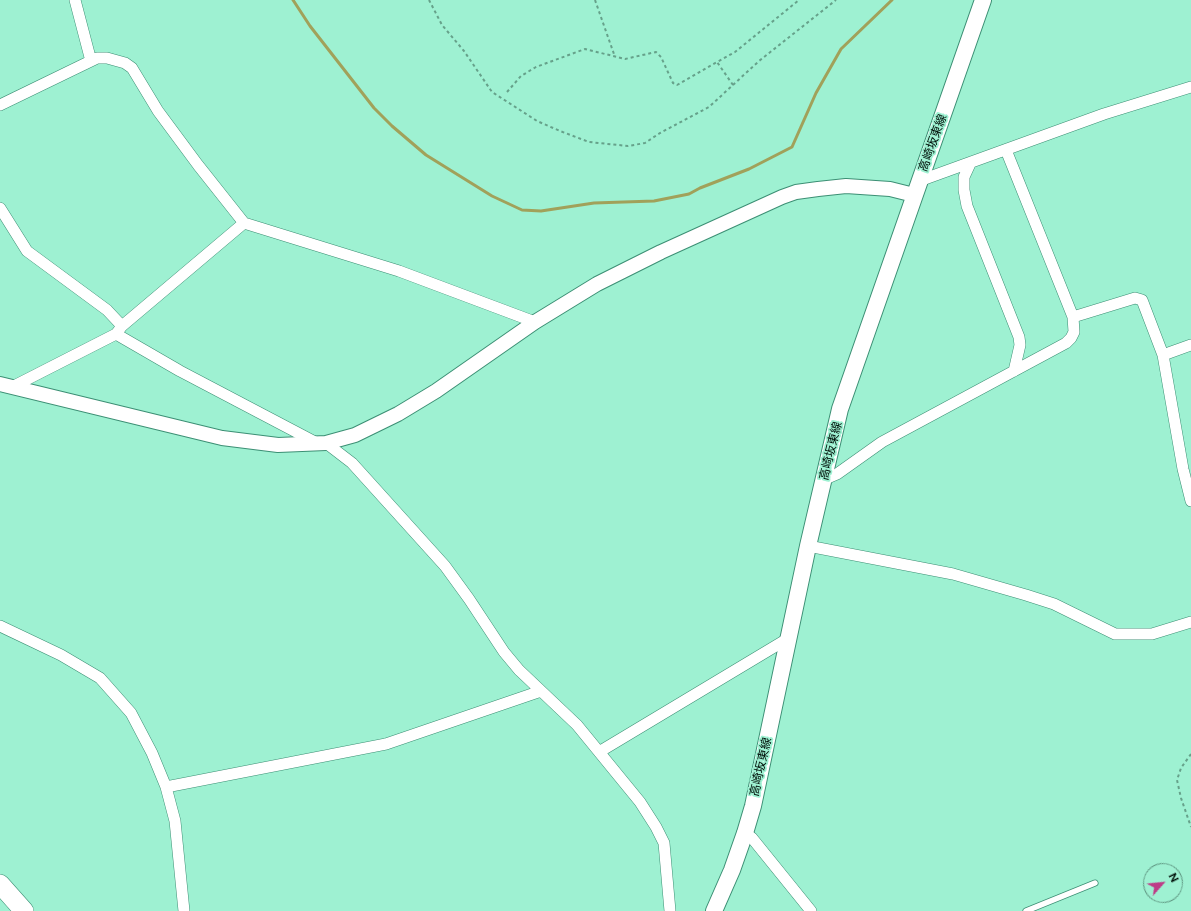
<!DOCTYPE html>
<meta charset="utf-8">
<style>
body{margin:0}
#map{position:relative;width:1191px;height:911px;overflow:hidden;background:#9ef1d2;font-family:Figtree,sans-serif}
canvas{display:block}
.north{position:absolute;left:1143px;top:863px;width:40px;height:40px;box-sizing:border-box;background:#9ef1d2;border:1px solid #5f9782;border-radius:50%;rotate:63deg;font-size:11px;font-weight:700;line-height:16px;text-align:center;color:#001009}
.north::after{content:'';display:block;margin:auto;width:14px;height:18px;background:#bd3d87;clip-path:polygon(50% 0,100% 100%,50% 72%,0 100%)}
</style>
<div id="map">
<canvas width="1191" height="911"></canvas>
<div class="north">N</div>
</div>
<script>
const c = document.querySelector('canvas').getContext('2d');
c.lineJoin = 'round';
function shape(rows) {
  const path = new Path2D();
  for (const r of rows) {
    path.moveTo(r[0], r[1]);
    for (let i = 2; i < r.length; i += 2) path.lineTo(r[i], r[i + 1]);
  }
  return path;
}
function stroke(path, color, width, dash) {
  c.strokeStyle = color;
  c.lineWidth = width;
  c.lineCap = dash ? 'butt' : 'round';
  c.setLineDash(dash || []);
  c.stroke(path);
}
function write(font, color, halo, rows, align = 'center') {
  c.font = font + ' Figtree,"Noto Sans JP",sans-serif';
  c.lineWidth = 3.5;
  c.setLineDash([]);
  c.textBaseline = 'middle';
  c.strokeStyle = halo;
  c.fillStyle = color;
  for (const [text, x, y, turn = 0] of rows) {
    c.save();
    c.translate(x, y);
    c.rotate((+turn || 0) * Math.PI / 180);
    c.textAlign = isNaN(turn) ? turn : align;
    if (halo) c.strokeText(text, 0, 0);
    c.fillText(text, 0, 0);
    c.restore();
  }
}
stroke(shape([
 [293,0,310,26,374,108,392,126,426,155,492,196,522,210,541,211,594,203,654,201,689,194,700,188,749,169,792,147,816,93,841,49,892,0]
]), '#a1a15a', 3);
const service = shape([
 [1026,911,1095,883]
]);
const minor = shape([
 [75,0,91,61],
 [0,105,97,58,107,58,125,63,132,68,158,111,198,165,244,223,399,271,535,322],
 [970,164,964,177,964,190,967,206,1019,337,1020,345,1014,371],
 [919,181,1104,114,1191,87],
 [0,208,27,251,107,310,122,326],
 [1073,317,1135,298,1142,300,1163,355,1183,469,1191,501],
 [116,334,180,371,317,443],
 [1163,355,1191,345],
 [12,387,116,334,122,326,244,223],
 [326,443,352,463,445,566,469,599,504,652,519,670,577,725,640,802,656,827,664,843,670,911],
 [823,480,837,474,882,442,1066,343,1071,338,1074,332,1073,317,1006,150],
 [808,546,953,574,1026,595,1054,604,1115,634,1152,634,1191,622],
 [0,626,61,655,100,678,131,713,152,753,166,787,175,821,184,911],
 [599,752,789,638],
 [166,787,386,744,541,691],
 [745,833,752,838,811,911]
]);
const tertiary = shape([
 [0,384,222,438,278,445,326,443,355,435,398,414,436,391,535,322,597,284,661,252,782,197,796,192,818,189,846,186,890,189,914,195]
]);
const secondary = shape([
 [714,911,732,870,745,833,753,806,808,546,840,409,983,0]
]);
const trunk = shape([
 [0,884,24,911]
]);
stroke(service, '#3c8f74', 7);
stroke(minor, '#3c8f74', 12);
stroke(tertiary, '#3c8f74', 16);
stroke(secondary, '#3c8f74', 18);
stroke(trunk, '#3c8f74', 20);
stroke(shape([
 [429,0,442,25,464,51,492,92,537,121,560,131,589,142,628,146,645,143,660,133,709,107,759,61,836,0],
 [595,0,615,57],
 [733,85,717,62,735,52,799,0],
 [507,92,521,76,536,67,585,49,625,59,656,52,661,57,673,83,677,85,717,62],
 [1191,754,1181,768,1177,780,1181,798,1191,827]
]), '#66a18a', 2, [3, 3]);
stroke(service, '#fff', 5.5);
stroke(minor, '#fff', 11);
stroke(tertiary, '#fff', 14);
stroke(secondary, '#fff', 16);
stroke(trunk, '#fff', 19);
write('12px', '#001009', '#9ef1d2', [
 ["高崎坂東線",933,143,-70],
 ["高崎坂東線",831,451,-76],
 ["高崎坂東線",761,767,-77]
]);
</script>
